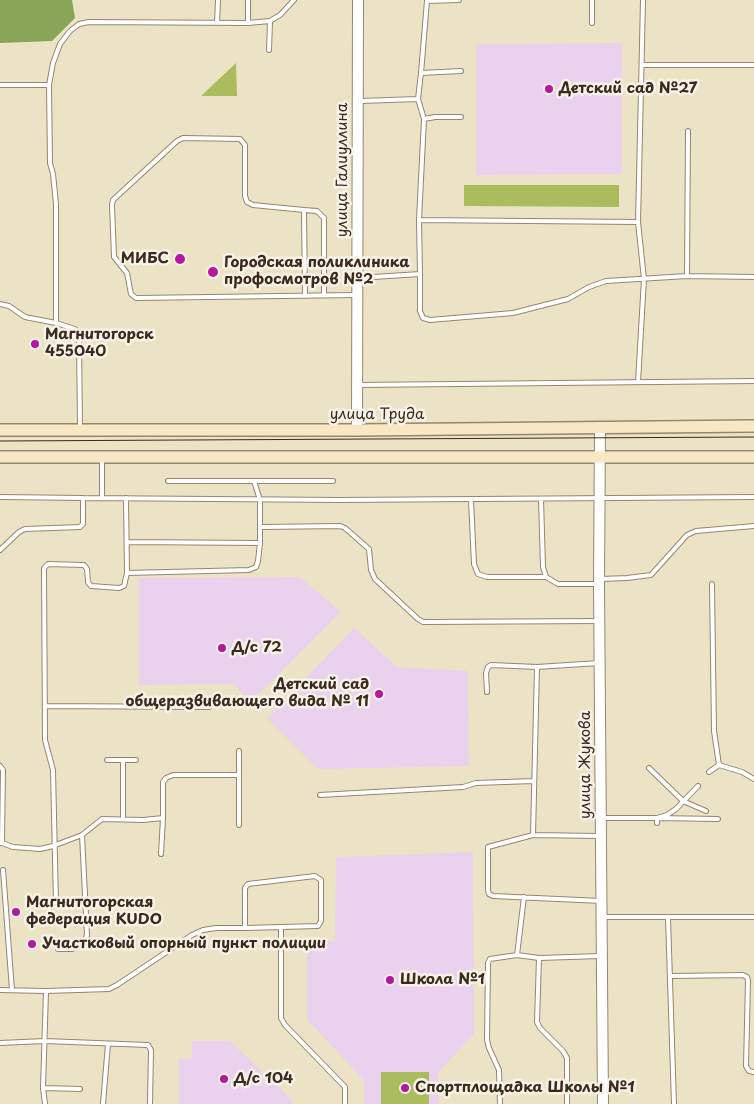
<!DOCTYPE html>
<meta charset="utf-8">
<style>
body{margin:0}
canvas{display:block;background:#ece3c5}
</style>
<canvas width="754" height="1104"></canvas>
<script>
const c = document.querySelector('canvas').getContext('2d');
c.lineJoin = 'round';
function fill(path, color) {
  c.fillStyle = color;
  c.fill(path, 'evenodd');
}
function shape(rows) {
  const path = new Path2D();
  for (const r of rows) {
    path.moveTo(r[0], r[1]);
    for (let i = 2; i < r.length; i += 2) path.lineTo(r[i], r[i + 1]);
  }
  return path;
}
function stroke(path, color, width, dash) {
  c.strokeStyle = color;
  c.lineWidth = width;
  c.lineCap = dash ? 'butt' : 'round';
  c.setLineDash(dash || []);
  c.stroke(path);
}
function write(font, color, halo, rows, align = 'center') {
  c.font = font + ' "Playpen Sans",sans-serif';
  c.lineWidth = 5;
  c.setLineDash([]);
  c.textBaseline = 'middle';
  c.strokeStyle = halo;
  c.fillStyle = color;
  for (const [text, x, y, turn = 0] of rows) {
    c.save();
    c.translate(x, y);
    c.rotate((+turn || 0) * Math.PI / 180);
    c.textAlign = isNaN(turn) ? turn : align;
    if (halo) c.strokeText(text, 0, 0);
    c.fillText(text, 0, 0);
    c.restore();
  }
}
fill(shape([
 [622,43,622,174,476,175,476,44],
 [300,577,341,612,251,702,233,684,139,685,139,578],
 [354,628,397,667,468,671,469,766,318,769,267,718],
 [473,852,474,1034,438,1073,439,1104,364,1104,364,1081,307,1019,307,939,335,941,336,857],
 [192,1041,230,1041,291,1099,291,1104,179,1104,179,1059,192,1058]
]), '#ead1ed');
fill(shape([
 [236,63,237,96,201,96],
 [464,185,619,185,619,207,464,206],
 [381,1072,429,1072,429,1104,381,1104]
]), '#abbc5f');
fill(shape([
 [0,0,72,0,75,18,52,41,0,43]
]), '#88a456');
const service = shape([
 [248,0,248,23,270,21,280,15,294,0],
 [592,0,592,23],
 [217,23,218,0],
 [269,50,270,21],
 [642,65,754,65],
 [421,73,461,71],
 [0,85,49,85],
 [418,99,424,119,419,220,420,274],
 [360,101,418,99,421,73,427,1,459,0],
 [424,119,435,117,461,117],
 [304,210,253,205,247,202,245,196,245,145,240,139,183,138,177,141,113,200,112,205,114,257,127,273,131,294,136,298,355,295],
 [419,220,638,222],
 [687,276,688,131],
 [358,278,420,274,420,311,423,318,430,320,513,313,568,299,589,287,606,281,687,276,754,277],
 [305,296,304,210,317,211,324,218,324,295],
 [0,304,9,306,25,317,56,323],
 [638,382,644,279,638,222,643,0],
 [358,385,754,381],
 [80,428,79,338,75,329,56,323,56,204,53,174,50,163,49,85,53,63,60,44,70,31,79,24,89,22,248,23],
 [168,481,333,481],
 [0,497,83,498],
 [102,498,102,460],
 [541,499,543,567,546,577,558,584,598,584],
 [471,500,474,564,478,574,487,577,546,577],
 [261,527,340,526,345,528,369,549,371,570,375,579,418,619,423,622,599,621],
 [127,542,260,543],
 [0,550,19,532,25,529,80,527,83,524,83,498,340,500,754,497],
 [127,573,249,570,256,567,258,561,260,543,260,500,254,481],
 [601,579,627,578,651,575,687,535,696,531,754,526],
 [712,584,714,731,719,765],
 [487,692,486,673,488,667,491,665,537,667],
 [45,706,209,707],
 [107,760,123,760,123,818],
 [123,760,136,760],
 [0,766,3,770,2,843,0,843],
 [649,768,683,801,706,811],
 [709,772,719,765,742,772,754,779],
 [239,775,239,751],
 [320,795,463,787,476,783,533,781],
 [603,818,657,818,667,815,676,809,698,786],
 [657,823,657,818,718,819],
 [533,835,537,667,599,663],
 [599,836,533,835,488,847,488,890,489,894,493,896,601,901],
 [2,843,13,847,40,849,53,846,82,835,102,819,143,820,163,818,163,782,166,778,173,775,239,775,239,825],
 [161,854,163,818],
 [3,870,12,990],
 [56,903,53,770,45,740,44,568,48,564,84,565,87,569,88,582,91,586,119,588,124,586,127,573,126,498],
 [603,917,754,917],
 [668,918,674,1104],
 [281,927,281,1018,285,1025,345,1087,345,1104],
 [58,949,72,949,79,946,84,942,87,935,82,835],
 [517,955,524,897],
 [539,958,537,1022,540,1028,563,1051,567,1058,567,1104],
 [671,976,743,975,747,977,748,981,746,1066,749,1071,754,1072],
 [0,990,46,991,109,989,117,985,192,935,203,930,216,928,245,928,281,927,318,926,321,921,321,880,315,876,248,884,245,888,245,928],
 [0,1043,45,1041,148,1045,151,1050,150,1104],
 [43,1088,80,1089],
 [45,1104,43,1088,46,991],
 [103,1104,108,1044],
 [500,1104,499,1070,489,1048,487,1040,488,963,490,959,517,955,539,958,601,956]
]);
const tertiary = shape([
 [600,427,599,584,603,1104],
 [357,430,358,0]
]);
const secondary = shape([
 [0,430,357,430,754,426],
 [0,457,754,457]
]);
stroke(service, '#948672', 6);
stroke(tertiary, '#948672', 12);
stroke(secondary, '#948672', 14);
stroke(service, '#fff', 4);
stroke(tertiary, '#fff', 10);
stroke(secondary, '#f9e7c3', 11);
stroke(shape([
 [0,441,754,437]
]), '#3b2a1e', 1);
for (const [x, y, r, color] of [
 [549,89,5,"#b5179e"],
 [180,259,6,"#b5179e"],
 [213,272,6,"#b5179e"],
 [35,344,5,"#b5179e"],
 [222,648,5,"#b5179e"],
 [379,694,5,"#b5179e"],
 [16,912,5,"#b5179e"],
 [32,944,5,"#b5179e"],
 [390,980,5,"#b5179e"],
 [224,1079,5,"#b5179e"],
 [405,1088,5,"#b5179e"]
]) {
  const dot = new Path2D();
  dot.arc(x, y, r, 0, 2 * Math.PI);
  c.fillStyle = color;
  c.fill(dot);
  stroke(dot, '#f7f3e8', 2);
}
write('bold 15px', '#3b2a1e', '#f7f3e8', [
 ["Детский сад №27",559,89],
 ["МИБС",169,259,"right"],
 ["Городская поликлиника",224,263],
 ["профосмотров №2",224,280],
 ["Магнитогорск",45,335],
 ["455040",45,352],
 ["Д/с 72",232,648],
 ["Детский сад",369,685,"right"],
 ["общеразвивающего вида № 11",369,702,"right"],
 ["Магнитогорская",26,903],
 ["федерация KUDO",26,920],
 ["Участковый опорный пункт полиции",42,944],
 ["Школа №1",400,980],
 ["Д/с 104",234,1079],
 ["Спортплощадка Школы №1",415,1088]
], 'left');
write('15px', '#3b2a1e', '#f7f3e8', [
 ["улица Галиуллина",343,170,-90],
 ["улица Труда",377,415],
 ["улица Жукова",586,765,-90]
]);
</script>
